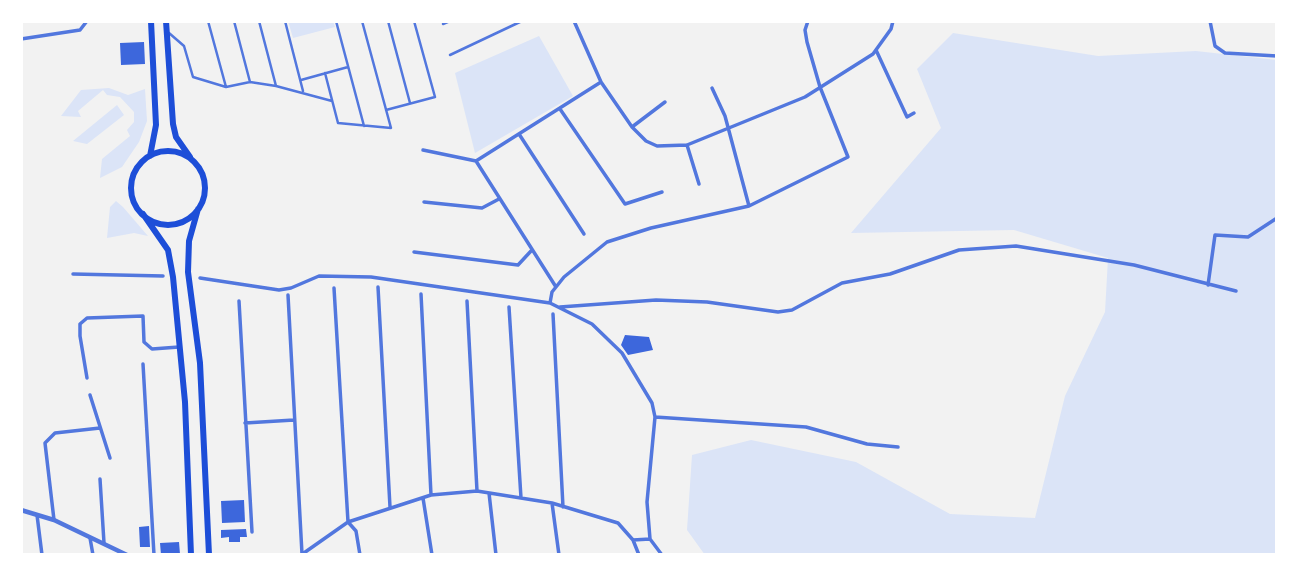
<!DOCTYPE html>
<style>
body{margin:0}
#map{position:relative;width:1298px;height:576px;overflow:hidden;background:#f2f2f2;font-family:"IBM Plex Sans",sans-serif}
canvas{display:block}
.frame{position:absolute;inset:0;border:23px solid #fff;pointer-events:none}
</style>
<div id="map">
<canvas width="1298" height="576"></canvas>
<div class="frame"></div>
</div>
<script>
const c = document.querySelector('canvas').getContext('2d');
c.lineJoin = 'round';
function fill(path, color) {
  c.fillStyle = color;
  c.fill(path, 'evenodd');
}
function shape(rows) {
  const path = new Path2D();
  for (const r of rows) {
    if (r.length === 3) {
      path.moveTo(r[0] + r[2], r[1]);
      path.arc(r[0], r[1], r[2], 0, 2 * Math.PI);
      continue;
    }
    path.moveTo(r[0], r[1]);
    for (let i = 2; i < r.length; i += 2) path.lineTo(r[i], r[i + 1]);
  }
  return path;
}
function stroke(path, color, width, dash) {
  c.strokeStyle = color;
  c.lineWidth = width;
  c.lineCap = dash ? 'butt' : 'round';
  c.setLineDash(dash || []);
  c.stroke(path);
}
fill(shape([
 [288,21,333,21,335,27,293,38],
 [953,33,1098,56,1196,51,1277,60,1277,555,705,555,687,530,692,455,751,440,856,462,950,514,1035,518,1065,396,1105,312,1108,258,1014,230,851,233,941,128,917,69],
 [539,36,573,96,475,153,455,73],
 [109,88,128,95,145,89,147,121,139,142,122,167,100,178,102,159,130,136,127,130,134,122,134,112,120,97,107,95,103,90,78,111,81,117,61,116,81,90],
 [117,105,124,115,87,144,73,141],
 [116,201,123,207,148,236,134,233,107,238,110,207]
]), '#dbe4f7');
fill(shape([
 [144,42,145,64,121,65,120,43],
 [625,335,649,337,653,350,628,355,621,345],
 [244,500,245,522,222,523,221,501],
 [149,526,150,547,140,547,139,527],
 [246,529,247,537,240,537,240,542,229,542,229,537,221,538,221,530],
 [179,542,180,554,161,555,160,543]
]), '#3d67dc');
stroke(shape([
 [208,21,226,87],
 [234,21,250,82],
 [259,21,276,86],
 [285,21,303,91],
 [336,21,364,126],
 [388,21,410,103],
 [443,24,450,21],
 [169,33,184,46,193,77,226,87,250,82,276,86,332,101],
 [450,55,522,21],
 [325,73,338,123,391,128,362,21],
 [301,80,348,67],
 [386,110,435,97,414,21]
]), '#5277de', 2.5);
stroke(shape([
 [574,21,601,82,632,127,646,141,657,146,687,145,805,97,873,54,891,29,893,21],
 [1210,21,1215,46,1225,53,1277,56],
 [21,39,80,30,87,21],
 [876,50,907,117,914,113],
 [560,109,625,204,662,192],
 [632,127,665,102],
 [519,134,584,234],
 [687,145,699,184],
 [423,150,476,161,601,82],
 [476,161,556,287],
 [424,202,482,208,499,199],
 [749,206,848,157,820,87,807,42,805,30,808,21],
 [414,252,518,265,531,251],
 [73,274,163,276],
 [200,278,279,290,291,288,319,276,371,277,550,303,592,324,622,353,652,403,655,417,647,502,650,539,662,555],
 [1208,285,1215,235,1248,237,1277,218],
 [378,287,390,507],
 [334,288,348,522,356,531,360,555],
 [421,294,431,495],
 [288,295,302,554],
 [239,301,252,532],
 [467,301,477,491],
 [550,303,552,292,564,277,607,242,651,228,749,206,725,116,712,88],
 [509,307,521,498],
 [560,307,656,300,707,302,778,312,792,310,842,283,890,274,959,250,1016,246,1134,265,1236,291],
 [553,314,563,507],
 [143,364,154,555],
 [87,378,80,336,80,324,87,318,143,316,144,342,152,349,179,347],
 [90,395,110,458],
 [655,417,806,427,867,444,898,447],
 [245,423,294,420],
 [100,479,104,543],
 [489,493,496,555],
 [423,498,432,555],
 [552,503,559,555],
 [37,515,42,555],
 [54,520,45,443,55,433,100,428],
 [90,538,93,555],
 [633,540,650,539],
 [301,555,348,522,431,495,477,491,552,503,618,523,633,540,639,555]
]), '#5277de', 3.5);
stroke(shape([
 [21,510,54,520,127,555]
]), '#5277de', 4.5);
stroke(shape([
 [166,21,173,124,176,137,190,157],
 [168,188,37],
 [150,156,156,125,151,21],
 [198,209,189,241,188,272,200,363,209,555],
 [143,214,168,250,173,277,185,402,191,555]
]), '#1d4ed8', 6);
</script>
